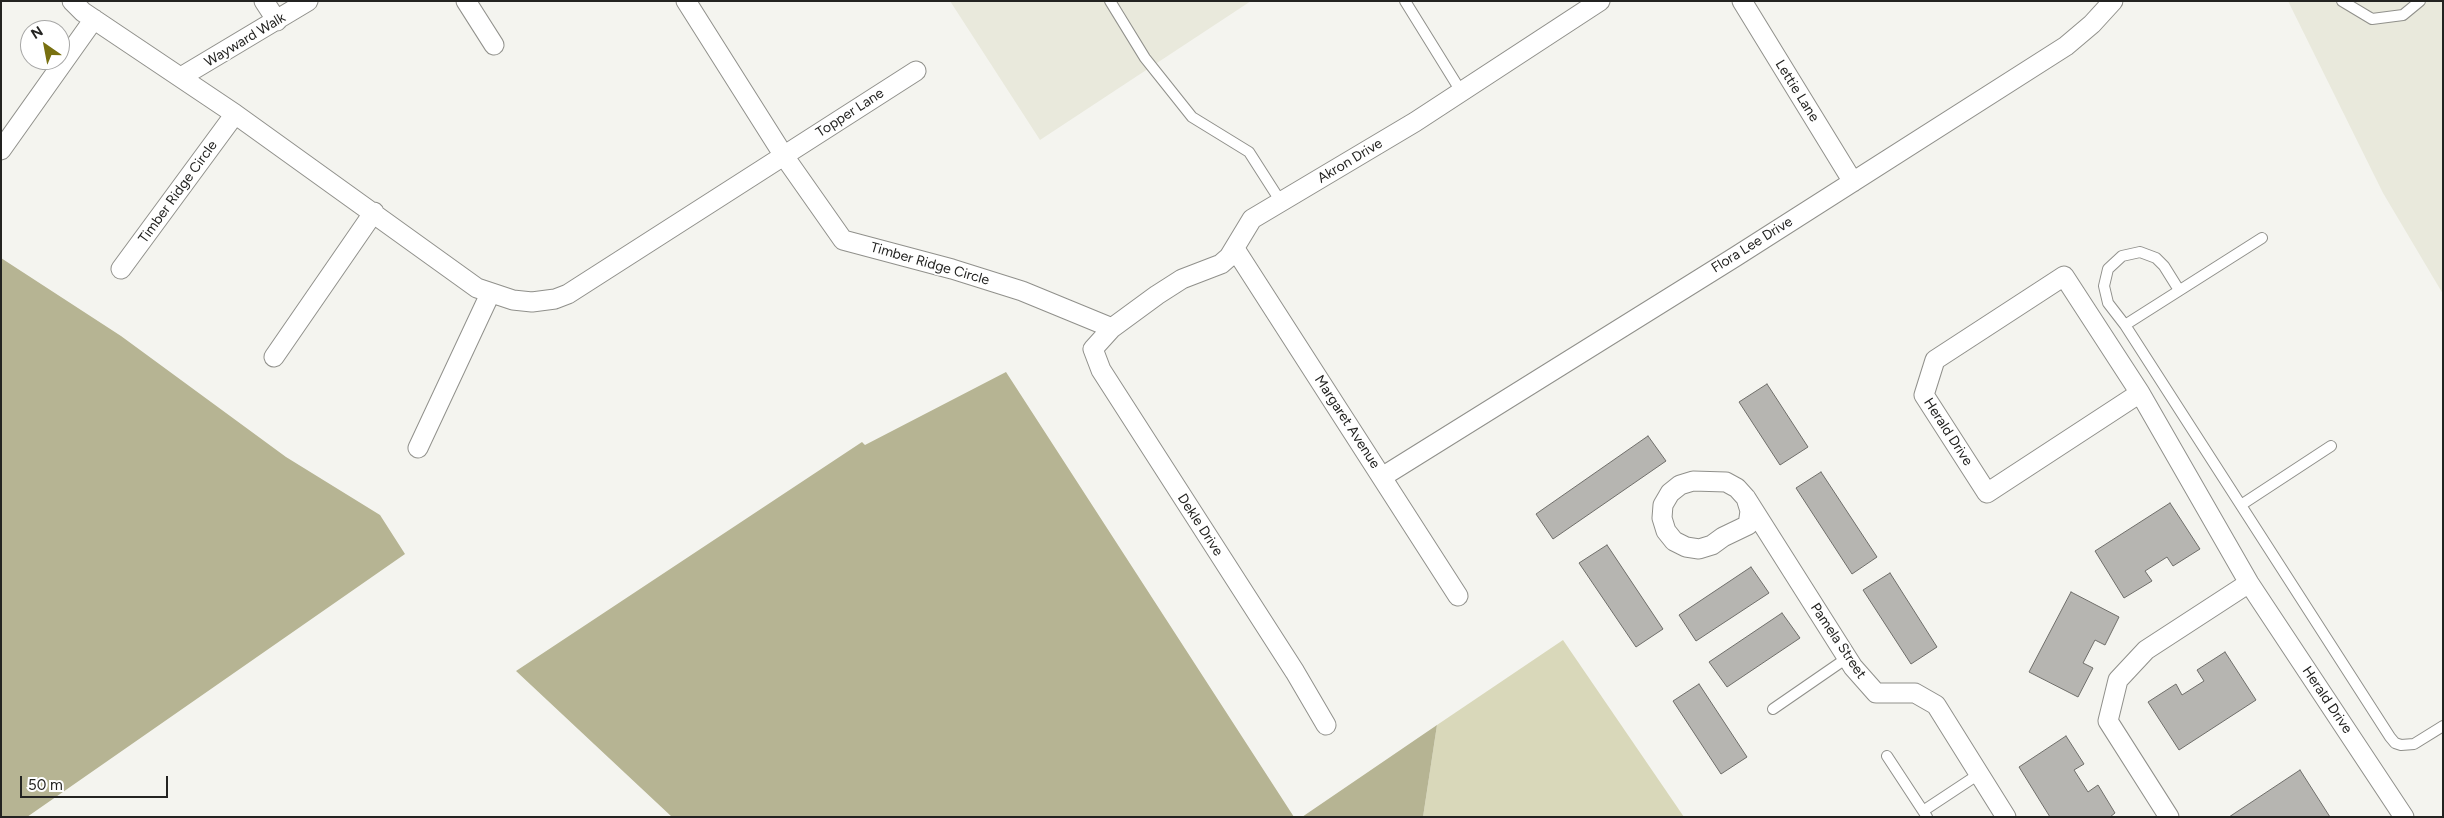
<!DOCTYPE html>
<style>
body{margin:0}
#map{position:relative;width:2444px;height:818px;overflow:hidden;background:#f4f4ef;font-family:Figtree,sans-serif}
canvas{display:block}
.frame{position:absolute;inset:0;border:2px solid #232321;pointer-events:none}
.north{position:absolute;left:20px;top:20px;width:50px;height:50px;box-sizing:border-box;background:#fff;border:1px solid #a7a7a6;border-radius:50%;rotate:327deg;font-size:14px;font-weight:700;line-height:20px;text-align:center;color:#232321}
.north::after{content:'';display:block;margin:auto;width:18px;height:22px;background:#787010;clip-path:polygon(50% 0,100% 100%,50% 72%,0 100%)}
.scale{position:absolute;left:20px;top:776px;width:148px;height:22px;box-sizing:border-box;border:2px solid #232321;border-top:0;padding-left:6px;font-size:15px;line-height:18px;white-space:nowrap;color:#232321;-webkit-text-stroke:4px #fff;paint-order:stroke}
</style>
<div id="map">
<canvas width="2444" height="818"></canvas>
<div class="frame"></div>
<div class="north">N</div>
<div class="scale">50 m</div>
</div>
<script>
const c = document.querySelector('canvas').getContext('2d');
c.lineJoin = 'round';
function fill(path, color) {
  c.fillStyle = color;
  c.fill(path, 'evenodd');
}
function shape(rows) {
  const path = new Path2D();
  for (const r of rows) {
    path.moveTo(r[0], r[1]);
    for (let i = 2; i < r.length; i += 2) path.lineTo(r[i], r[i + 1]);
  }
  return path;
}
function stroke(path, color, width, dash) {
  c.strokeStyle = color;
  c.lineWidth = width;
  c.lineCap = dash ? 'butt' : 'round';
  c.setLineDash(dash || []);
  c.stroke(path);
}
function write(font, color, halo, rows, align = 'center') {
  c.font = font + ' Figtree,sans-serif';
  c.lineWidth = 4;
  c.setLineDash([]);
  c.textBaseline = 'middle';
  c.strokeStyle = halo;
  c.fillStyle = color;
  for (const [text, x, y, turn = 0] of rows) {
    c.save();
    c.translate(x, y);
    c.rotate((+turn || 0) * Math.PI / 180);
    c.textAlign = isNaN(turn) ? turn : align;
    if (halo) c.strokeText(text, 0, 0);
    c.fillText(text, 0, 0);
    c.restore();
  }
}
fill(shape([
 [950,1,1251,1,1040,140],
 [2288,1,2443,1,2443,294,2383,193]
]), '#e9e9dc');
fill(shape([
 [1563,640,1684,817,1423,817,1437,725]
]), '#d9d8ba');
fill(shape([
 [1,258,121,336,286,457,380,515,405,554,27,817,1,817],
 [1006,372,1294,817,672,817,516,671,862,442,865,445],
 [1437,725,1423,817,1302,817]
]), '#b6b493');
const building = shape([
 [1767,384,1808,447,1780,465,1739,402,1767,384],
 [1648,436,1666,461,1553,539,1536,514,1648,436],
 [1821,472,1877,557,1852,574,1796,488,1821,472],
 [2170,503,2200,549,2173,566,2167,557,2145,571,2152,581,2124,598,2095,551,2170,503],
 [1607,545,1663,629,1636,647,1579,563,1607,545],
 [1751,567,1769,593,1696,641,1679,615,1751,567],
 [1890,573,1937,647,1911,664,1863,590,1890,573],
 [2071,592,2119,617,2105,645,2095,640,2083,663,2093,668,2078,697,2029,672,2071,592],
 [1782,613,1800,638,1727,687,1709,662,1782,613],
 [2225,652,2256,700,2179,750,2148,702,2176,684,2182,695,2204,681,2197,670,2225,652],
 [1699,684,1747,757,1721,774,1673,701,1699,684],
 [2066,736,2084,764,2074,770,2088,792,2098,785,2115,813,2110,817,2050,817,2019,767,2066,736],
 [2300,770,2330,817,2229,817,2300,770]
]);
fill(building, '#b6b5b1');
stroke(building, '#6f6e6a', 1);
const lane = shape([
 [1110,1,1145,58,1192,117,1249,152,1281,202],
 [1405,1,1462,93],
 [2342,1,2372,19,2403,15,2420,1],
 [2262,238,2125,325,2390,737,2395,743,2401,745,2414,744,2443,726],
 [2125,325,2108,303,2104,286,2108,269,2122,256,2140,252,2156,258,2164,266,2179,290],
 [2241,505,2331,446],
 [1773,709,1847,658],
 [1887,756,1927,817],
 [1923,811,1979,774]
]);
const street = shape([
 [72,1,83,12,235,114,477,288,513,300,532,302,555,299,568,294,916,71],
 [264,1,277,21],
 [466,1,494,45],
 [686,1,784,156,843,240,952,269,1022,291,1112,328],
 [1742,1,1853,182],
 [181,77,308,1],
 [1,150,94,19],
 [1235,249,1458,596],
 [121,269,235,114],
 [2064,276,2140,393,1987,493,1924,395,1935,360,2064,276],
 [274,357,374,212],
 [2140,393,2249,583,2404,817],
 [418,448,490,294],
 [1382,477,1735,257,2066,46,2092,24,2113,1],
 [1746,498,1750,511,1748,525,1723,537,1712,545,1699,549,1686,547,1674,541,1666,531,1662,518,1663,505,1670,493,1680,485,1693,481,1726,482,1737,488,1746,498,1853,667,1876,693,1915,693,1936,705,2006,817],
 [1326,725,1295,672,1101,370,1093,349,1112,328,1157,295,1182,279,1221,264,1229,257,1252,219,1415,122,1600,1],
 [2169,817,2108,721,2118,680,2146,650,2249,583]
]);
stroke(lane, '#90908b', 12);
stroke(street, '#90908b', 21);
stroke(lane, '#fff', 10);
stroke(street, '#fff', 19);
write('14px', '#232321', '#fff', [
 ["Wayward Walk",245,40,-31],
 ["Lettie Lane",1797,91,58],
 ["Topper Lane",850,113,-33],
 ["Akron Drive",1350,161,-31],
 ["Timber Ridge Circle",178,192,-54],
 ["Flora Lee Drive",1752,245,-32],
 ["Timber Ridge Circle",930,264,16],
 ["Margaret Avenue",1347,422,57],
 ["Herald Drive",1948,432,57],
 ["Dekle Drive",1200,525,57],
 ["Pamela Street",1838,641,56],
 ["Herald Drive",2327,700,56]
]);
</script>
